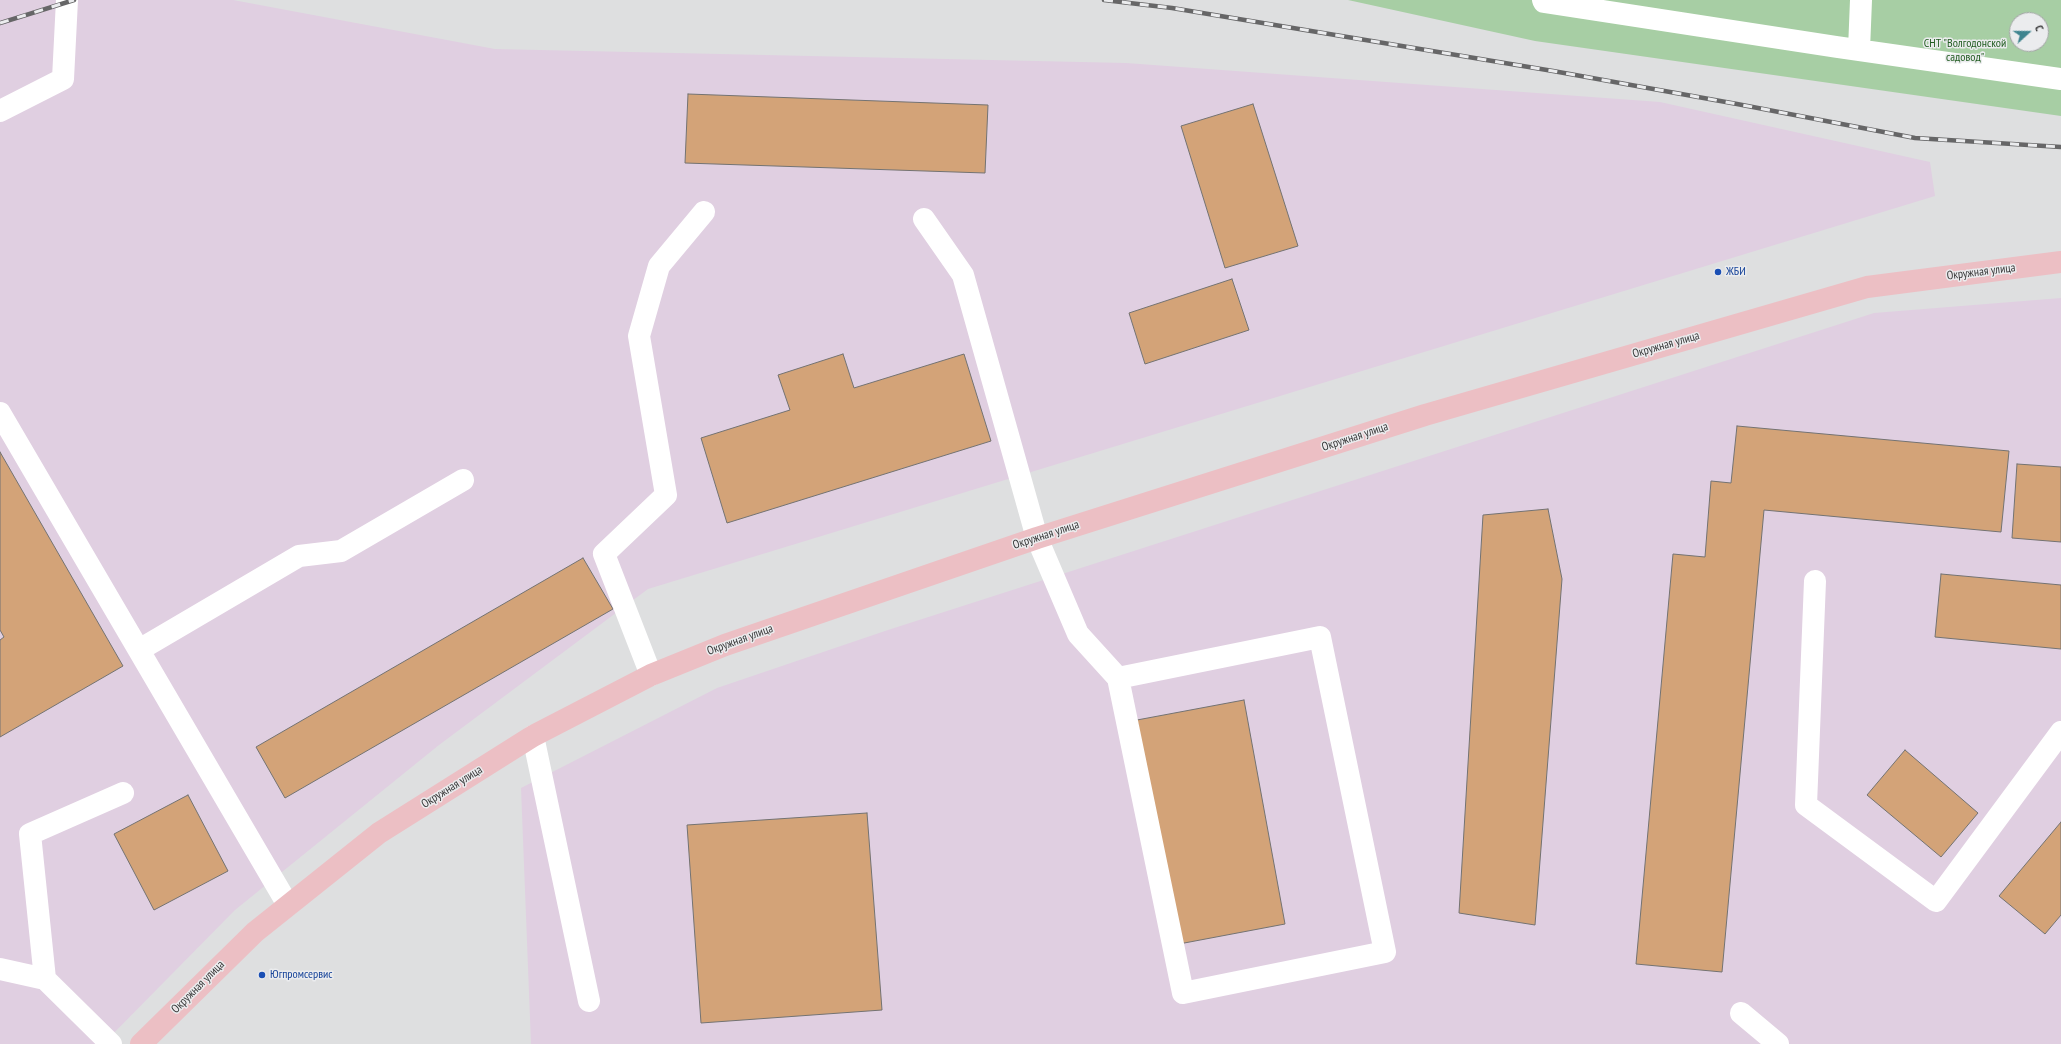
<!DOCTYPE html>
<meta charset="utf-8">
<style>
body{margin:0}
#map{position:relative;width:2061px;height:1044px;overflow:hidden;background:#dedfe0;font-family:"PT Sans Narrow",sans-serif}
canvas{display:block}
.north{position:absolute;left:2009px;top:12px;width:40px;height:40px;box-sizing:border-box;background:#ebecee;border:1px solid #a3a4a6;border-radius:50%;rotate:69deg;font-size:11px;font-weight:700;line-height:16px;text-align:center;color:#383839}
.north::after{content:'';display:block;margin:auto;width:14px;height:18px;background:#3e848f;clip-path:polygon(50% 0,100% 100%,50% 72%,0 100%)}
</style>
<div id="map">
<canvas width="2061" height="1044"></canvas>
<div class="north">С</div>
</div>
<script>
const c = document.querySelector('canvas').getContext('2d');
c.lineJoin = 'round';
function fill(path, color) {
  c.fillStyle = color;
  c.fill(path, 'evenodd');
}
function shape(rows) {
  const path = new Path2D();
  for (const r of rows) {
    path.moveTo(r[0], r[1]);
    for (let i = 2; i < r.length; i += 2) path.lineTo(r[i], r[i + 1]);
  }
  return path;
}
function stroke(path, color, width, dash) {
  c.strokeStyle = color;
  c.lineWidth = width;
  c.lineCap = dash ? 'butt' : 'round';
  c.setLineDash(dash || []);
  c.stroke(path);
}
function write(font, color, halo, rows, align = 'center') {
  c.font = font + ' "PT Sans Narrow",sans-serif';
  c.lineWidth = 3;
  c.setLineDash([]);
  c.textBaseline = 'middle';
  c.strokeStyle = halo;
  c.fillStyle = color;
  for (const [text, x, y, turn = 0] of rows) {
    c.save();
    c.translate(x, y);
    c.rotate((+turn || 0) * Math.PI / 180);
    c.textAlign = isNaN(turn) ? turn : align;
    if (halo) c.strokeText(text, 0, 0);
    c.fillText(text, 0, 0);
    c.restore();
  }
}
fill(shape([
 [0,0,233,0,495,49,1126,63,1660,102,1930,162,1935,196,648,589,439,745,235,910,103,1044,0,1044],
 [2061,298,2061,1044,531,1044,521,788,717,688,888,630,1874,313]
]), '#e0cfe1');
fill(shape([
 [1348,0,2061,0,2061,116,1535,41],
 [2017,20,2041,20,2041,44,2017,44]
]), '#a7cea4');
const building = shape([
 [688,94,988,105,985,173,685,163,688,94],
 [1253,104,1298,246,1225,268,1181,126,1253,104],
 [1232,279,1249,330,1145,364,1129,313,1232,279],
 [843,354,854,388,964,354,991,441,727,523,701,438,790,410,778,375,843,354],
 [1737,426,2009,451,2001,532,1764,510,1722,972,1636,964,1673,554,1705,557,1711,481,1731,483,1737,426],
 [0,452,123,666,0,737,0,640,4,637,0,630,0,452],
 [2017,464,2061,467,2061,542,2012,538,2017,464],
 [1548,509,1562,579,1535,925,1459,913,1483,515,1548,509],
 [583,558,613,609,285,798,256,747,583,558],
 [1941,574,2061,585,2061,649,1935,637,1941,574],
 [1244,700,1285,924,1179,944,1137,720,1244,700],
 [1905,750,1978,813,1941,857,1867,795,1905,750],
 [188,795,228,871,154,910,114,834,188,795],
 [867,813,882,1010,701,1023,687,825,867,813],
 [2061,822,2061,915,2045,934,1999,896,2061,822]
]);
fill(building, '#d3a378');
stroke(building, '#747372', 1);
stroke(shape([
 [1543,0,1544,2,1837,47,2061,79],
 [1859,50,1861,0],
 [0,111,63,79,67,0],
 [924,219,963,275,1037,538,1078,634,1118,678,1183,993,1385,952,1320,637,1118,678],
 [0,413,288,905],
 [1815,581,1806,805,1936,901,2061,732],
 [139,650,299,556,341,551,463,480],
 [651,675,604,554,666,495,639,336,659,266,704,212],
 [533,736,589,1001],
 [0,969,45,979],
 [1741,1013,1778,1044],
 [111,1044,45,979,30,834,123,793]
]), '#fff', 22);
stroke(shape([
 [141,1044,255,932,379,833,533,736,651,675,725,645,1037,538,1425,415,1867,287,2061,262]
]), '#ecbfc4', 22);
const rail = shape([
 [1104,0,1172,8,1553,71,1737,104,1915,138,2061,147],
 [0,23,74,0]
]);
stroke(rail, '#666667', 4.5);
stroke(rail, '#ebecee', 3, [9]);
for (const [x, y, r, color] of [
 [1718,272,4,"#1a4fb4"],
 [262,975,4,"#1a4fb4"]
]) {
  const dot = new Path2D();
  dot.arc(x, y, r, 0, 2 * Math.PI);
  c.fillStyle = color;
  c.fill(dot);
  stroke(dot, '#ebecee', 1.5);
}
write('12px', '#205c20', '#ebecee', [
 ["СНТ \"Волгодонской",1965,44],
 ["садовод\"",1965,58]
]);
write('12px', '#164399', '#ebecee', [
 ["ЖБИ",1726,272],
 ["Югпромсервис",270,975]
], 'left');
write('12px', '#383839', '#ebecee', [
 ["Окружная улица",1981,272,-7],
 ["Окружная улица",1666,345,-16],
 ["Окружная улица",1355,437,-18],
 ["Окружная улица",1046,535,-18],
 ["Окружная улица",740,640,-20],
 ["Окружная улица",452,787,-32],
 ["Окружная улица",198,987,-45]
]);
</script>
